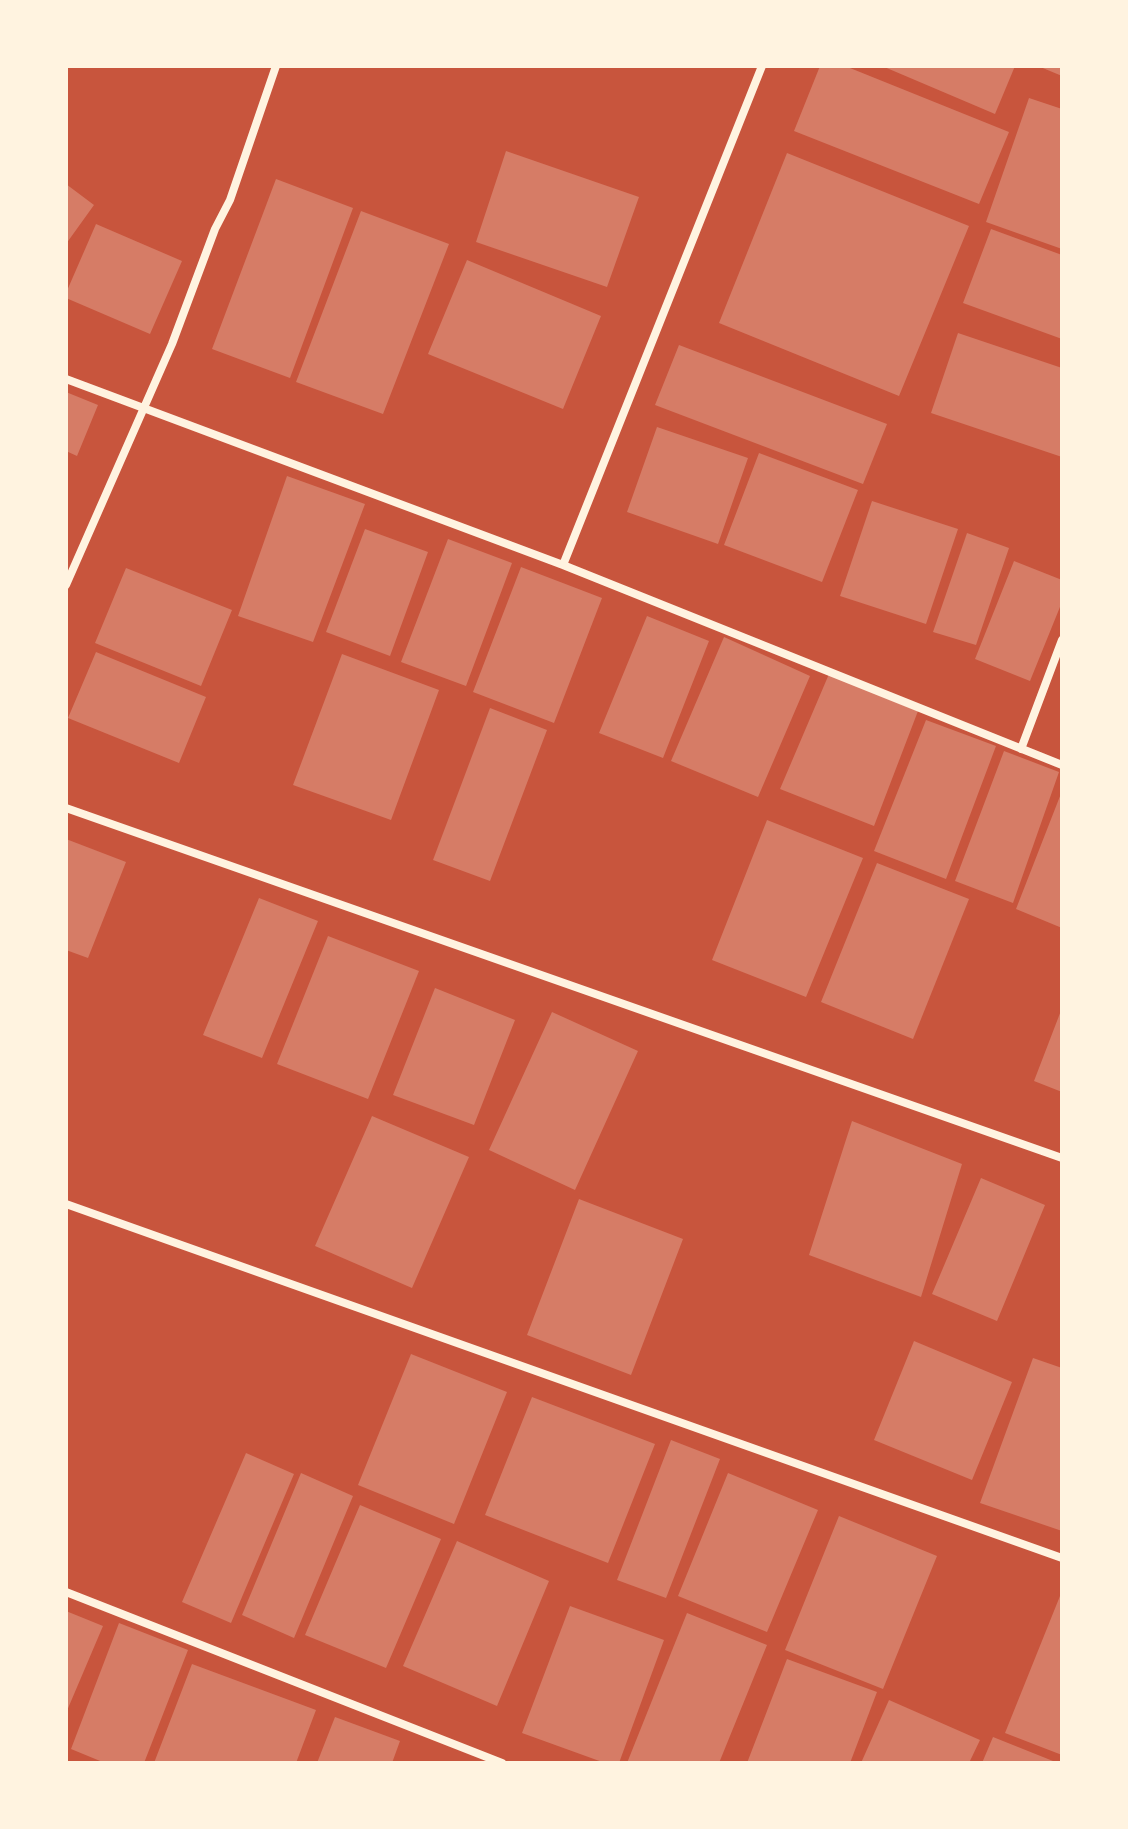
<!DOCTYPE html>
<style>
body{margin:0}
#map{position:relative;width:1128px;height:1829px;overflow:hidden;background:#c8553d;font-family:Inter,sans-serif}
canvas{display:block}
.frame{position:absolute;inset:0;border:68px solid #fff3e0;pointer-events:none}
</style>
<div id="map">
<canvas width="1128" height="1829"></canvas>
<div class="frame"></div>
</div>
<script>
const c = document.querySelector('canvas').getContext('2d');
c.lineJoin = 'round';
function fill(path, color) {
  c.fillStyle = color;
  c.fill(path, 'evenodd');
}
function shape(rows) {
  const path = new Path2D();
  for (const r of rows) {
    path.moveTo(r[0], r[1]);
    for (let i = 2; i < r.length; i += 2) path.lineTo(r[i], r[i + 1]);
  }
  return path;
}
function stroke(path, color, width, dash) {
  c.strokeStyle = color;
  c.lineWidth = width;
  c.lineCap = dash ? 'butt' : 'round';
  c.setLineDash(dash || []);
  c.stroke(path);
}
fill(shape([
 [820,66,845,66,1009,132,979,204,794,131],
 [882,66,1015,66,995,114],
 [1038,66,1062,66,1062,76],
 [1029,98,1062,109,1062,249,986,222],
 [506,151,639,197,607,287,476,242],
 [787,153,969,226,899,396,719,323],
 [276,179,353,208,290,378,212,349],
 [66,184,94,205,66,244],
 [361,211,449,244,383,414,296,382],
 [96,224,182,261,150,334,66,298,66,293],
 [991,229,1062,255,1062,339,963,303],
 [467,260,601,316,563,409,428,354],
 [958,333,1062,368,1062,457,931,413],
 [679,345,887,424,863,484,655,405],
 [66,392,98,405,77,456,66,451],
 [657,427,748,458,718,544,627,512],
 [759,453,858,490,822,582,724,545],
 [287,476,365,504,313,642,238,616],
 [872,501,958,529,926,624,840,596],
 [365,529,428,552,390,656,326,632],
 [967,533,1009,548,976,645,933,632],
 [448,539,512,563,466,686,401,662],
 [1014,561,1062,580,1062,602,1030,681,975,659],
 [521,567,602,598,554,723,473,692],
 [126,568,232,610,201,686,95,643],
 [647,616,709,641,663,758,599,733],
 [724,637,810,676,758,797,671,761],
 [96,652,206,697,179,763,68,718],
 [342,654,439,690,391,820,293,785],
 [829,674,918,711,874,826,780,789],
 [490,708,547,730,490,881,433,860],
 [926,720,996,746,946,879,874,851],
 [1004,751,1059,772,1013,903,955,881],
 [1062,791,1062,928,1016,909],
 [767,820,863,858,806,997,712,960],
 [66,839,126,862,88,958,66,950],
 [877,863,969,899,913,1039,821,1002],
 [259,898,318,921,262,1058,203,1035],
 [328,936,419,971,368,1099,277,1064],
 [435,988,515,1020,474,1125,393,1095],
 [1062,1008,1062,1092,1034,1081],
 [552,1012,638,1051,575,1190,489,1150],
 [372,1116,469,1157,412,1288,315,1246],
 [852,1121,962,1164,921,1297,809,1255],
 [981,1178,1045,1205,997,1321,932,1294],
 [579,1199,683,1239,631,1375,527,1335],
 [914,1341,1012,1382,972,1480,874,1440],
 [411,1354,507,1392,454,1524,358,1485],
 [1033,1358,1062,1368,1062,1531,980,1503],
 [532,1397,655,1444,608,1563,485,1515],
 [671,1440,720,1459,666,1598,617,1580],
 [246,1453,294,1474,231,1623,182,1602],
 [301,1473,353,1496,294,1638,242,1615],
 [728,1473,818,1510,767,1632,678,1596],
 [360,1505,441,1539,386,1668,305,1635],
 [839,1516,937,1556,883,1689,785,1650],
 [457,1541,549,1581,497,1706,403,1666],
 [1062,1591,1062,1755,1005,1733],
 [570,1606,664,1640,619,1763,605,1763,522,1733],
 [66,1611,103,1626,66,1713],
 [687,1613,767,1645,719,1763,627,1763],
 [119,1623,188,1650,144,1763,105,1763,71,1749],
 [787,1659,877,1692,850,1763,747,1763],
 [192,1664,316,1710,296,1763,154,1763],
 [889,1700,980,1740,969,1763,861,1763],
 [335,1717,400,1741,392,1763,317,1763],
 [993,1737,1058,1763,982,1763]
]), '#d67c66');
stroke(shape([
 [66,379,563,565,1062,765],
 [563,565,762,66],
 [66,585,172,344,215,229,230,200,276,66],
 [1021,749,1062,640],
 [66,808,1062,1158],
 [66,1204,1062,1558],
 [66,1592,502,1763]
]), '#fff3e0', 8);
</script>
